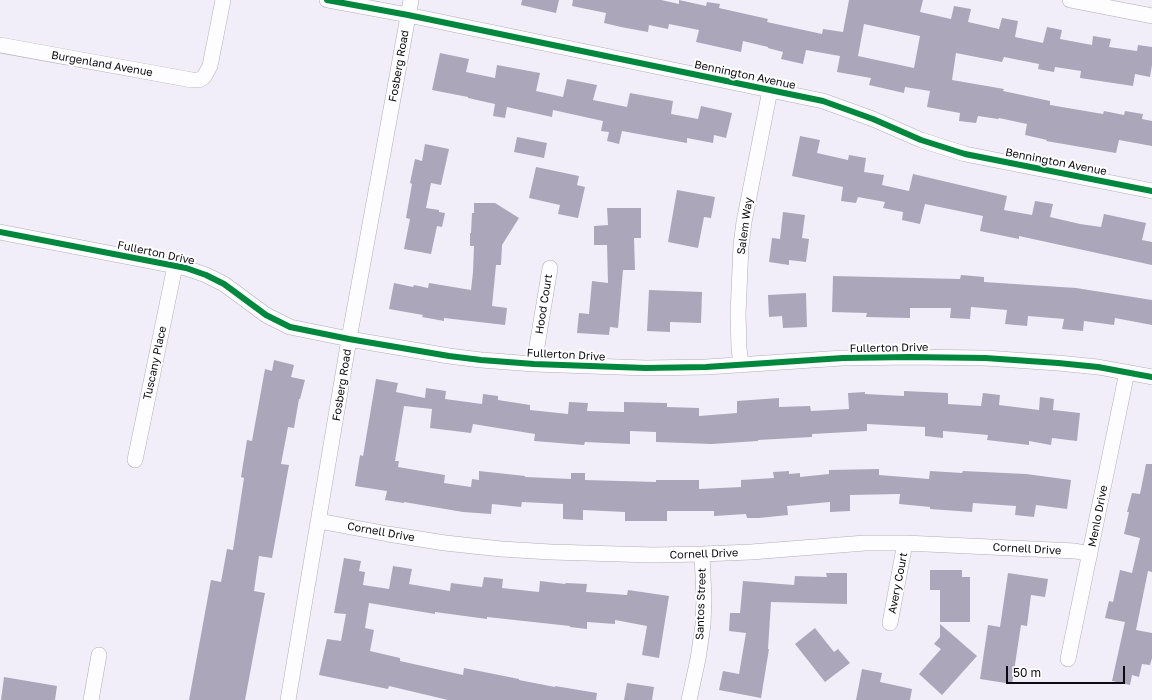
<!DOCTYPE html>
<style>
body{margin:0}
#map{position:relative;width:1152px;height:700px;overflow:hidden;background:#f1eef9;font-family:"Golos Text",sans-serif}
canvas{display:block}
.scale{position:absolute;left:1006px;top:666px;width:119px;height:18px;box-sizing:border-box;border:2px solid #0c0a11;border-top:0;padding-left:5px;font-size:12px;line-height:14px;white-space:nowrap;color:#0c0a11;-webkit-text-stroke:3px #fff;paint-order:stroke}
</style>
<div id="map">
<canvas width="1152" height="700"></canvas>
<div class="scale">50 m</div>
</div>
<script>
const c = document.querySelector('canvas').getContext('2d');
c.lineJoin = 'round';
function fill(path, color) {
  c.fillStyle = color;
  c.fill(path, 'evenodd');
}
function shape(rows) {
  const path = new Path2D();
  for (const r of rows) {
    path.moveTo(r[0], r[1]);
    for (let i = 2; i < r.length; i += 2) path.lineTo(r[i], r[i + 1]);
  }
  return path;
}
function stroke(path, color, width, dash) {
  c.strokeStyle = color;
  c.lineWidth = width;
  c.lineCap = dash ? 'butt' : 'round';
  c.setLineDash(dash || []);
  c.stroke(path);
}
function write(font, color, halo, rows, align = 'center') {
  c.font = font + ' "Golos Text",sans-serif';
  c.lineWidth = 4;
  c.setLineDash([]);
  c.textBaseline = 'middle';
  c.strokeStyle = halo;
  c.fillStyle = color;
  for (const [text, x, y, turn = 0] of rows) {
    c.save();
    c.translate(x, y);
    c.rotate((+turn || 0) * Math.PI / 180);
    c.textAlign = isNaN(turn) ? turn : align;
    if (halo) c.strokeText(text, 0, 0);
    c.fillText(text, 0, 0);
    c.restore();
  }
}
fill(shape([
 [522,0,559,0,556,13,521,5],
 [573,0,661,0,679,4,679,0,706,6,707,2,720,4,719,8,768,19,767,22,822,34,823,29,843,32,849,0,923,0,920,12,951,19,954,6,971,9,968,22,999,29,1002,18,1018,21,1015,37,1043,43,1047,27,1062,30,1060,39,1092,45,1093,36,1111,39,1109,47,1137,51,1138,45,1152,47,1152,65,1150,77,1135,74,1133,86,1080,78,1081,71,1055,67,1054,72,1038,69,1039,64,1004,57,1002,62,956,53,952,80,1004,89,1003,91,1050,101,1050,105,1103,114,1104,111,1124,115,1125,111,1143,114,1142,119,1152,121,1152,146,1119,140,1116,153,1046,141,1047,140,1025,135,1027,124,999,118,998,119,978,116,976,123,959,121,960,113,927,107,930,91,905,87,904,93,869,85,871,78,837,72,840,56,806,50,803,64,781,59,783,52,768,48,768,47,743,41,741,52,696,42,699,30,669,24,668,29,649,25,648,32,621,27,604,23,606,13,572,6],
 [864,24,920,36,914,68,858,56],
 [440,53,469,59,466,72,495,78,497,65,540,73,536,91,563,97,567,79,597,85,593,100,627,107,630,93,673,101,671,114,698,119,701,106,732,113,726,138,714,135,713,143,687,138,687,143,622,131,619,144,607,141,609,132,601,131,603,121,553,110,552,117,507,107,505,118,493,116,495,104,468,98,468,97,432,90],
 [800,136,820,140,817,153,848,160,849,155,866,158,864,172,884,175,882,185,909,191,913,174,1007,196,1004,210,1032,215,1035,201,1053,204,1050,217,1080,224,1101,227,1104,214,1146,223,1142,240,1152,242,1152,265,1019,236,1019,239,980,231,983,216,925,204,920,224,902,220,903,212,883,208,885,202,858,197,856,203,841,201,843,187,792,176],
 [517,137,547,143,544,158,514,152],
 [425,144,449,149,441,185,431,183,426,208,439,210,439,212,445,213,442,227,437,226,431,254,404,249,410,219,406,218,412,184,410,183,415,159,422,161],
 [536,167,579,176,577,185,585,187,578,218,558,214,560,205,529,198],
 [677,190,715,197,711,218,704,217,698,248,668,242],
 [474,203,495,203,519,218,502,245,501,265,496,265,492,306,507,308,505,325,444,318,444,321,422,317,423,315,389,309,394,283,413,287,414,285,428,288,429,283,471,290,473,272,474,246,470,246,470,233,471,233,472,213,474,213],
 [607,208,641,208,641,238,634,238,635,270,623,270,618,328,610,327,609,335,577,333,579,313,589,314,592,281,608,283,607,245,594,245,594,226,608,225],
 [783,212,805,215,802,238,809,239,806,262,789,260,789,265,769,262,772,238,780,239],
 [961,275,984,277,984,282,1076,288,1152,300,1152,325,1115,318,1114,325,1084,321,1083,331,1062,329,1064,319,1028,316,1027,326,1005,324,1007,310,971,307,970,319,950,318,951,308,910,308,910,318,866,317,867,313,832,312,833,276,960,279],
 [649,290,702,292,701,323,670,322,670,332,647,331],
 [806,293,807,327,783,328,782,316,769,317,768,295],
 [274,360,294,365,291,377,305,380,300,399,299,399,294,428,288,427,281,464,289,465,272,558,259,556,254,591,265,593,245,700,189,700,211,580,221,582,227,549,233,550,244,478,241,477,247,440,252,441,265,369,272,371],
 [376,379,398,383,396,392,425,398,426,388,446,391,445,399,482,404,483,394,498,396,498,400,530,405,530,410,568,414,569,402,588,403,587,411,624,412,624,402,667,403,667,407,699,408,699,416,737,413,737,401,779,398,779,407,810,406,811,411,849,409,848,393,865,392,865,394,904,396,904,391,948,393,948,404,981,406,983,393,1000,395,999,405,1039,410,1040,397,1054,399,1053,410,1080,413,1077,441,1052,438,1051,445,1029,441,1029,445,987,440,988,435,943,431,943,438,925,436,925,427,867,424,867,431,812,434,812,437,758,440,758,441,712,444,656,442,656,432,630,431,630,444,585,442,584,445,534,441,535,434,473,424,471,433,430,428,432,409,404,406,395,461,399,461,398,467,445,475,444,483,471,487,472,479,479,480,479,471,525,476,525,477,571,479,571,473,585,473,585,480,656,482,656,480,699,480,699,489,741,487,741,480,774,478,773,472,789,471,789,474,800,473,800,477,829,474,829,470,879,469,879,475,929,479,930,471,962,473,963,471,1026,474,1071,480,1067,509,1036,505,1034,517,1015,515,1016,506,973,503,972,512,930,509,930,507,899,504,900,494,850,495,850,511,830,512,830,502,787,506,788,515,759,518,747,518,746,514,714,516,714,511,667,511,667,521,625,521,625,512,583,510,583,520,563,519,563,504,522,502,521,507,492,504,491,514,463,512,404,502,404,503,385,500,387,491,355,486,360,455,363,456],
 [1146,464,1152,464,1152,572,1148,571,1136,630,1152,633,1152,658,1150,665,1142,664,1139,677,1132,675,1130,685,1112,681,1125,622,1105,618,1109,601,1113,602,1120,570,1132,573,1140,538,1124,534,1129,512,1127,512,1132,493,1140,494],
 [344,558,361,561,359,571,365,572,363,585,389,589,393,566,412,569,409,584,450,591,451,583,482,587,484,577,503,579,502,588,539,592,540,581,565,584,566,583,587,584,586,592,627,595,628,590,669,596,659,658,642,655,647,626,615,620,615,624,587,622,587,629,570,627,570,626,487,617,487,619,435,612,435,614,369,603,365,628,374,630,370,651,400,658,400,661,463,675,464,668,519,679,519,680,555,687,555,686,597,693,596,700,448,700,389,686,388,689,319,675,327,639,341,641,346,614,334,613],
 [930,570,962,570,962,577,970,577,970,622,940,622,940,590,930,590],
 [826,573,847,573,847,604,771,602,768,649,769,649,761,698,719,690,723,671,739,674,746,633,729,631,730,613,740,613,743,581,794,585,795,576,827,577],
 [1008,573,1048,579,1045,597,1031,595,1027,626,1021,625,1012,684,980,679,988,625,1000,627],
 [940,624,977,656,942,695,919,674,941,649,934,644,940,637],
 [815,628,834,652,838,649,850,663,825,682,795,644],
 [862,669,882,673,880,682,912,689,910,700,856,700],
 [4,677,57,686,55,700,1,700],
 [627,683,654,687,652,700,624,700]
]), '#aca6ba');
const street = shape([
 [327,0,408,15,823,101,873,119,921,140,965,154,1152,191],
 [1070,0,1152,16],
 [0,45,192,80,199,80,204,77,210,66,223,0],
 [0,232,186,268,206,275,224,284,266,315,290,327,349,339,449,356,481,360,534,364,646,368,706,367,843,358,910,357,985,358,1058,363,1098,367,1152,377],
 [534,364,550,268],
 [741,365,739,348,738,314,741,246,744,222,770,90],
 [135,460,175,266],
 [319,521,388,534,445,543,501,549,551,552,653,555,702,554,751,552,865,543,905,543,1075,551,1090,554],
 [890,623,905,543],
 [1068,659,1127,372],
 [91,700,99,655],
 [288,700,349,339,411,0],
 [689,700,698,659,703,625,704,599,702,554]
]);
stroke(street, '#b1aeb7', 16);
stroke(street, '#fdfcfe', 15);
stroke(shape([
 [327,0,408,15,823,101,873,119,921,140,965,154,1152,191],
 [0,232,186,268,206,275,224,284,266,315,290,327,349,339,449,356,481,360,534,364,646,368,706,367,843,358,910,357,985,358,1058,363,1098,367,1152,377]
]), '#00873e', 6);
write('11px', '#0c0a11', '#fff', [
 ["Burgenland Avenue",102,64,10],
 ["Fosberg Road",399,66,-80],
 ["Bennington Avenue",745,75,12],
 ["Bennington Avenue",1056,162,11],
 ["Salem Way",745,226,-82],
 ["Fullerton Drive",156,253,12],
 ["Hood Court",544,304,-81],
 ["Fullerton Drive",889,348,-1],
 ["Fullerton Drive",566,355,3],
 ["Tuscany Place",155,363,-78],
 ["Fosberg Road",342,385,-81],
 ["Menlo Drive",1098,516,-79],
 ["Cornell Drive",381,532,10],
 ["Cornell Drive",1027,549,3],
 ["Cornell Drive",704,554,-2],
 ["Avery Court",898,583,-79],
 ["Santos Street",701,604,-88]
]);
</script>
